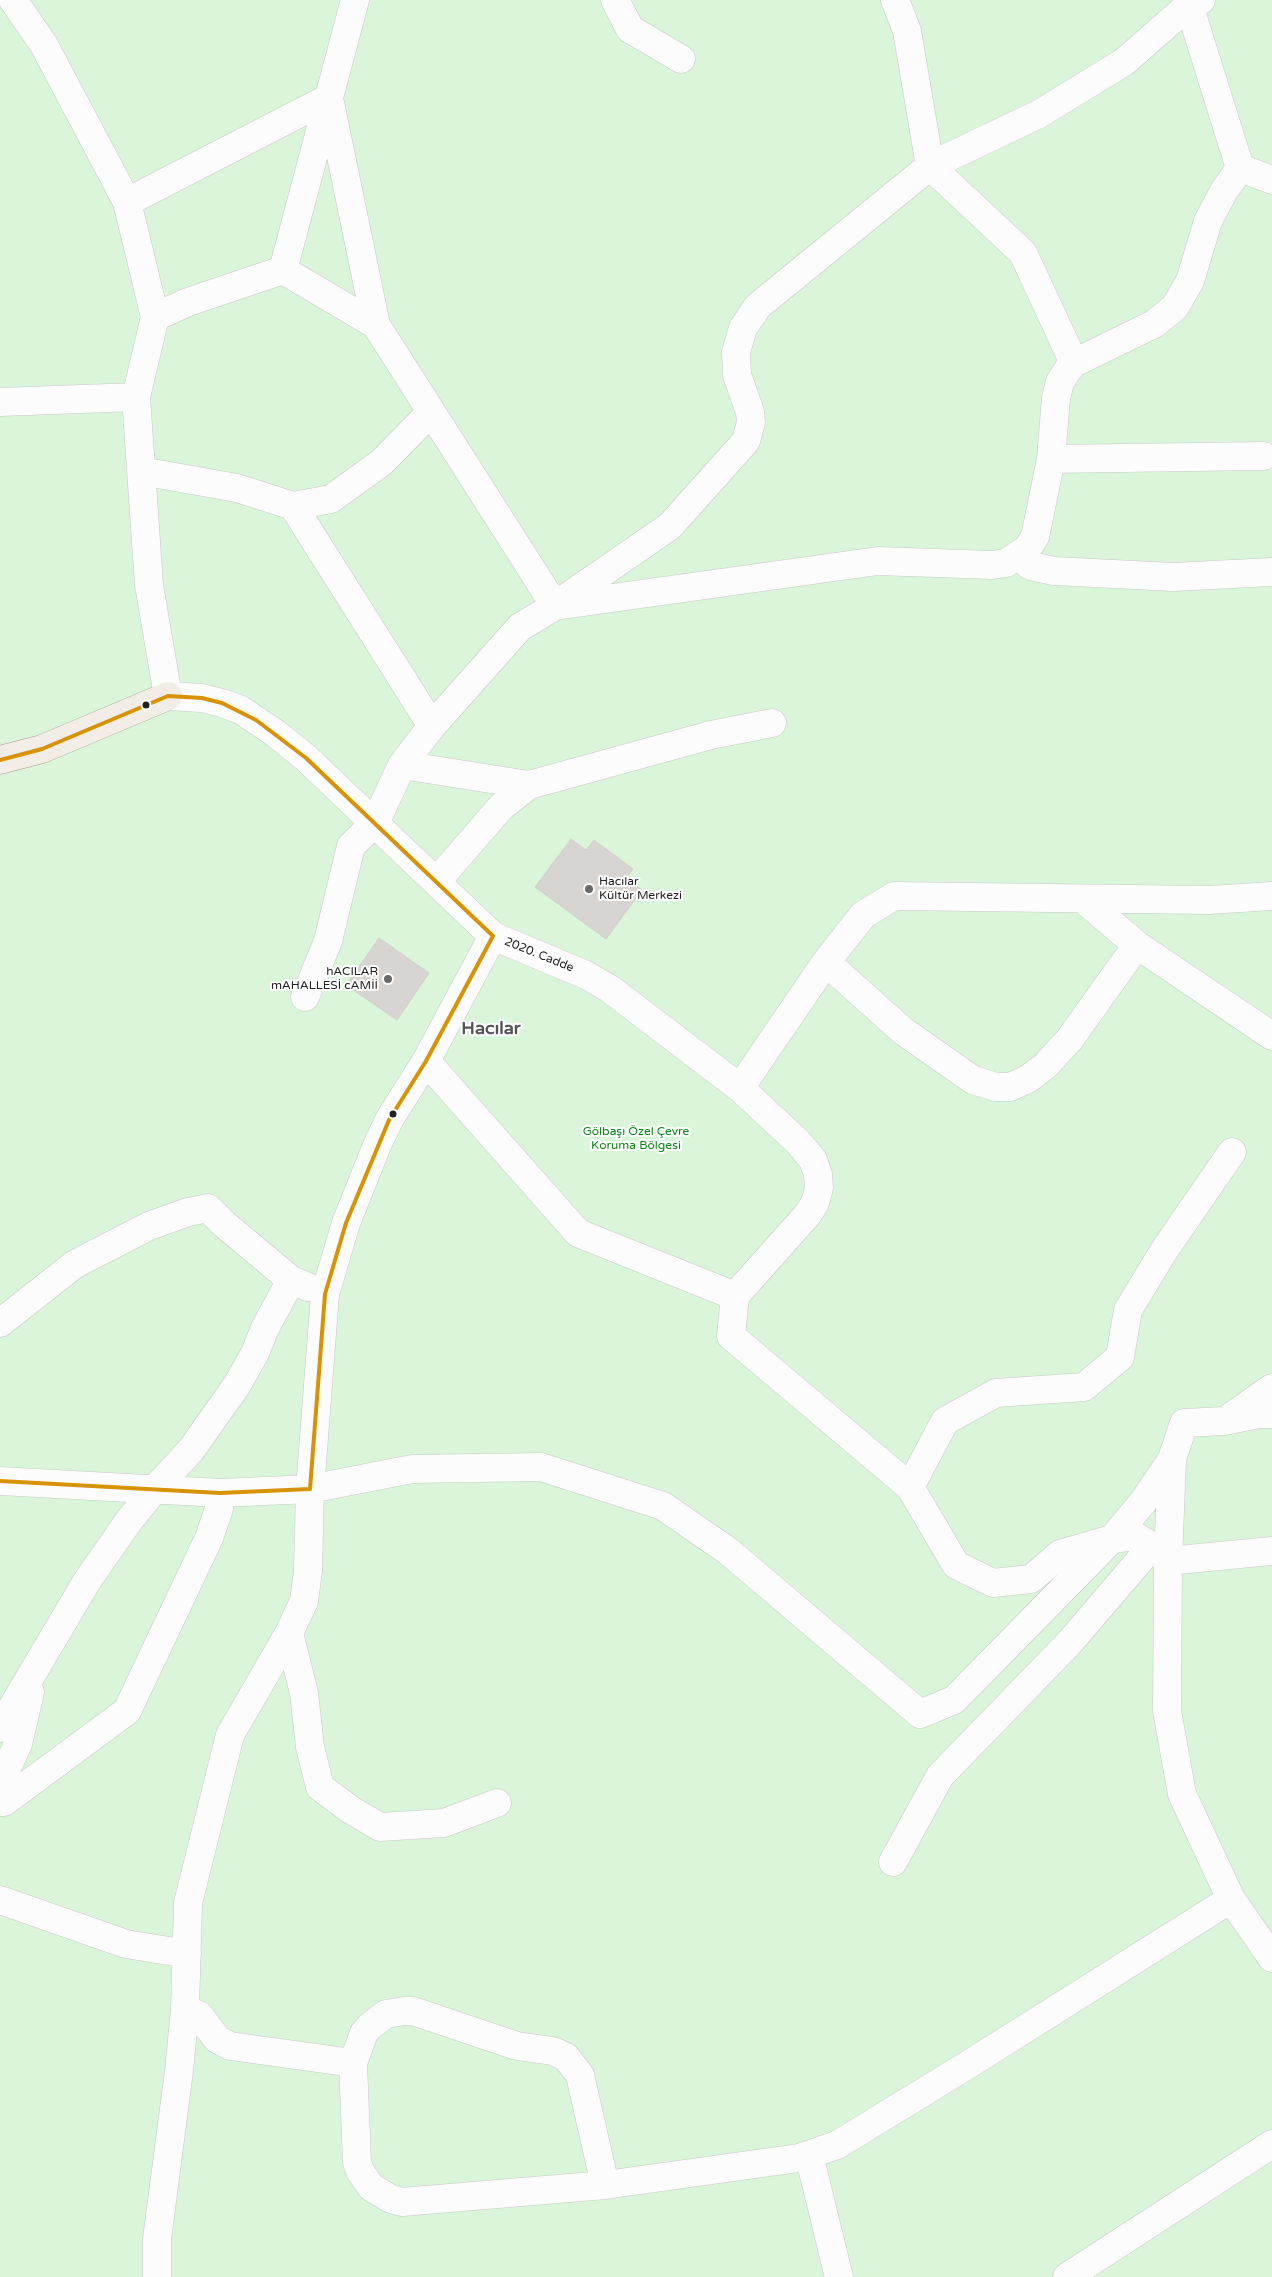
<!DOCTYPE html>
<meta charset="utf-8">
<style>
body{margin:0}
canvas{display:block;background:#f0eeeb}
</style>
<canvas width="1272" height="2277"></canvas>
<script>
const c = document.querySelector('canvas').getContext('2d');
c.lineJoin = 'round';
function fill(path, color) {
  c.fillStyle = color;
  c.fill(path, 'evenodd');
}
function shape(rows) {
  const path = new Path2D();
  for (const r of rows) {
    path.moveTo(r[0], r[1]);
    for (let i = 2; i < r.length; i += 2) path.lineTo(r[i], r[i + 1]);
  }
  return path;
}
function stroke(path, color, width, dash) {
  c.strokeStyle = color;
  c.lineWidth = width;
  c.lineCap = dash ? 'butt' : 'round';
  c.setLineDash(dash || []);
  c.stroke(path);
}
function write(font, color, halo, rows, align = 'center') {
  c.font = font + ' "Varela Round",sans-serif';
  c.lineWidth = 4;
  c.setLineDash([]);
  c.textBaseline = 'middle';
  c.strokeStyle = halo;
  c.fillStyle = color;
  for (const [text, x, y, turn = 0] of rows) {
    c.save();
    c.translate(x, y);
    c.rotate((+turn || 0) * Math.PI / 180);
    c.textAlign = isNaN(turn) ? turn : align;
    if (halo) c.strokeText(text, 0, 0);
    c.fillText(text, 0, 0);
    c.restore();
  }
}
fill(shape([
 [0,0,1272,0,1272,2277,0,2277]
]), '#daf5da');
const building = shape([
 [571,839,586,850,594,840,633,869,626,878,642,890,606,939,535,887,571,839],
 [379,938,429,973,397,1020,346,985,379,938]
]);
fill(building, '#d7d4d2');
stroke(building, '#d3d0cc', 1);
const minor = shape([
 [13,0,44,45,127,202,155,317],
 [355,0,283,270,188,302,155,317,136,397,149,585,168,696,202,698,222,703,241,710,275,733,306,758,493,936,586,975,610,989,740,1088,798,1142,813,1160,818,1174,819,1188,815,1203,808,1214,735,1296,731,1336,910,1487,956,1565,993,1583,1031,1579,1060,1554,1112,1539,1135,1536,1152,1546,1168,1561,1272,1551],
 [615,0,630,29,681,59],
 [895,0,907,31,930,166,1023,253,1074,363],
 [1240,168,1272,180],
 [127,202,329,98,376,325],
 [283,270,376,325,555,606,520,627,432,726,402,765,375,823,351,846,328,941,305,997],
 [0,402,136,397],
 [1051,459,1263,456],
 [141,471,237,488,293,506,331,499,382,462,431,412],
 [293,506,432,726],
 [1019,557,1031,566,1054,571,1173,577,1272,572],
 [560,602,670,526,746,441,751,422,750,412,737,375,736,352,743,328,758,306,930,166,1039,114,1124,62,1189,5],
 [555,606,878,561,992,565,1006,563,1027,549,1035,537,1051,459,1056,398,1060,382,1067,371,1074,363,1154,324,1175,307,1190,281,1208,221,1224,191,1240,168,1189,5,1201,0],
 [402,765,529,785],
 [436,882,501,807,529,785,711,735,772,723],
 [1083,899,1137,945,1272,1036],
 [826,962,903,1031,973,1080,996,1087,1010,1087,1028,1079,1045,1066,1069,1040,1137,945],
 [426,1061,578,1233,735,1296],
 [740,1088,826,962,863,915,894,896,1209,900,1272,896],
 [0,1323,75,1264,149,1226,188,1212,208,1208,224,1224,291,1280,308,1287],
 [1232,1416,1272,1388],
 [1172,1459,1168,1561,1167,1711,1182,1794,1231,1899,1272,1958],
 [0,1481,220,1493,310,1489,412,1469,541,1467,663,1506,728,1551,920,1714,954,1700,1112,1539,1143,1502,1172,1459,1184,1423,1224,1421,1259,1414,1272,1414],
 [910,1487,945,1421,996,1393,1084,1387,1120,1357,1128,1310,1165,1249,1232,1152],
 [289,1633,304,1693,310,1747,320,1787,351,1810,380,1827,444,1823,497,1803],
 [0,1728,87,1581,128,1522,153,1491,191,1450,237,1385,255,1353,265,1328,291,1280],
 [0,1783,18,1744,30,1692],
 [0,1802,4,1802,127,1711,209,1538,219,1509,220,1493],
 [893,1862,940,1776,1070,1642,1152,1546],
 [0,1900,126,1944,187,1954],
 [185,2009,199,2015,217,2039,230,2046,353,2063],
 [809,2155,839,2277],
 [605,2185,580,2075,566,2057,553,2051,517,2046,413,2011,404,2011,386,2014,370,2026,364,2033,353,2063,357,2162,360,2171,371,2187,391,2199,402,2202,605,2185,799,2158,837,2145,966,2066,1231,1899],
 [157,2277,157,2239,179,2071,185,2009,188,1903,230,1735,289,1633,304,1601,308,1571,310,1489,325,1294,346,1223,378,1143,389,1120,426,1061,493,936],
 [1067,2277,1272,2144]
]);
const major = shape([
 [0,760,42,749,168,696]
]);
stroke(minor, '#c9c8c7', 29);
stroke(major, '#a79c86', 29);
stroke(minor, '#fdfcfc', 28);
stroke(major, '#f3ede7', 28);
stroke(shape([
 [0,760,42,749,168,696,202,698,222,703,256,720,306,758,493,936,426,1061,389,1120,346,1223,325,1294,310,1489,220,1493,0,1481]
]), '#d79205', 4);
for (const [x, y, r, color] of [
 [146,705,4.5,"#222"],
 [589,889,5,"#6a6968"],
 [388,979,5,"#6a6968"],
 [393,1114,4.5,"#222"]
]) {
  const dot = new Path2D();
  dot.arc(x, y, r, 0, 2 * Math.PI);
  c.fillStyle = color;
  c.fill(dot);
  stroke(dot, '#fff', 2);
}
write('12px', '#222', '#fff', [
 ["Hacılar",599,882],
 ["Kültür Merkezi",599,896],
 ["hACILAR",378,972,"right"],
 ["mAHALLESİ cAMİİ",378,986,"right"]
], 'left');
write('12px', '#222', '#fff', [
 ["2020. Cadde",539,955,22]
]);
write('12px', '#0c8416', '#fff', [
 ["Gölbaşı Özel Çevre",636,1132],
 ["Koruma Bölgesi",636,1146]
]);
write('bold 18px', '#555', '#fff', [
 ["Hacılar",491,1029]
]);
</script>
